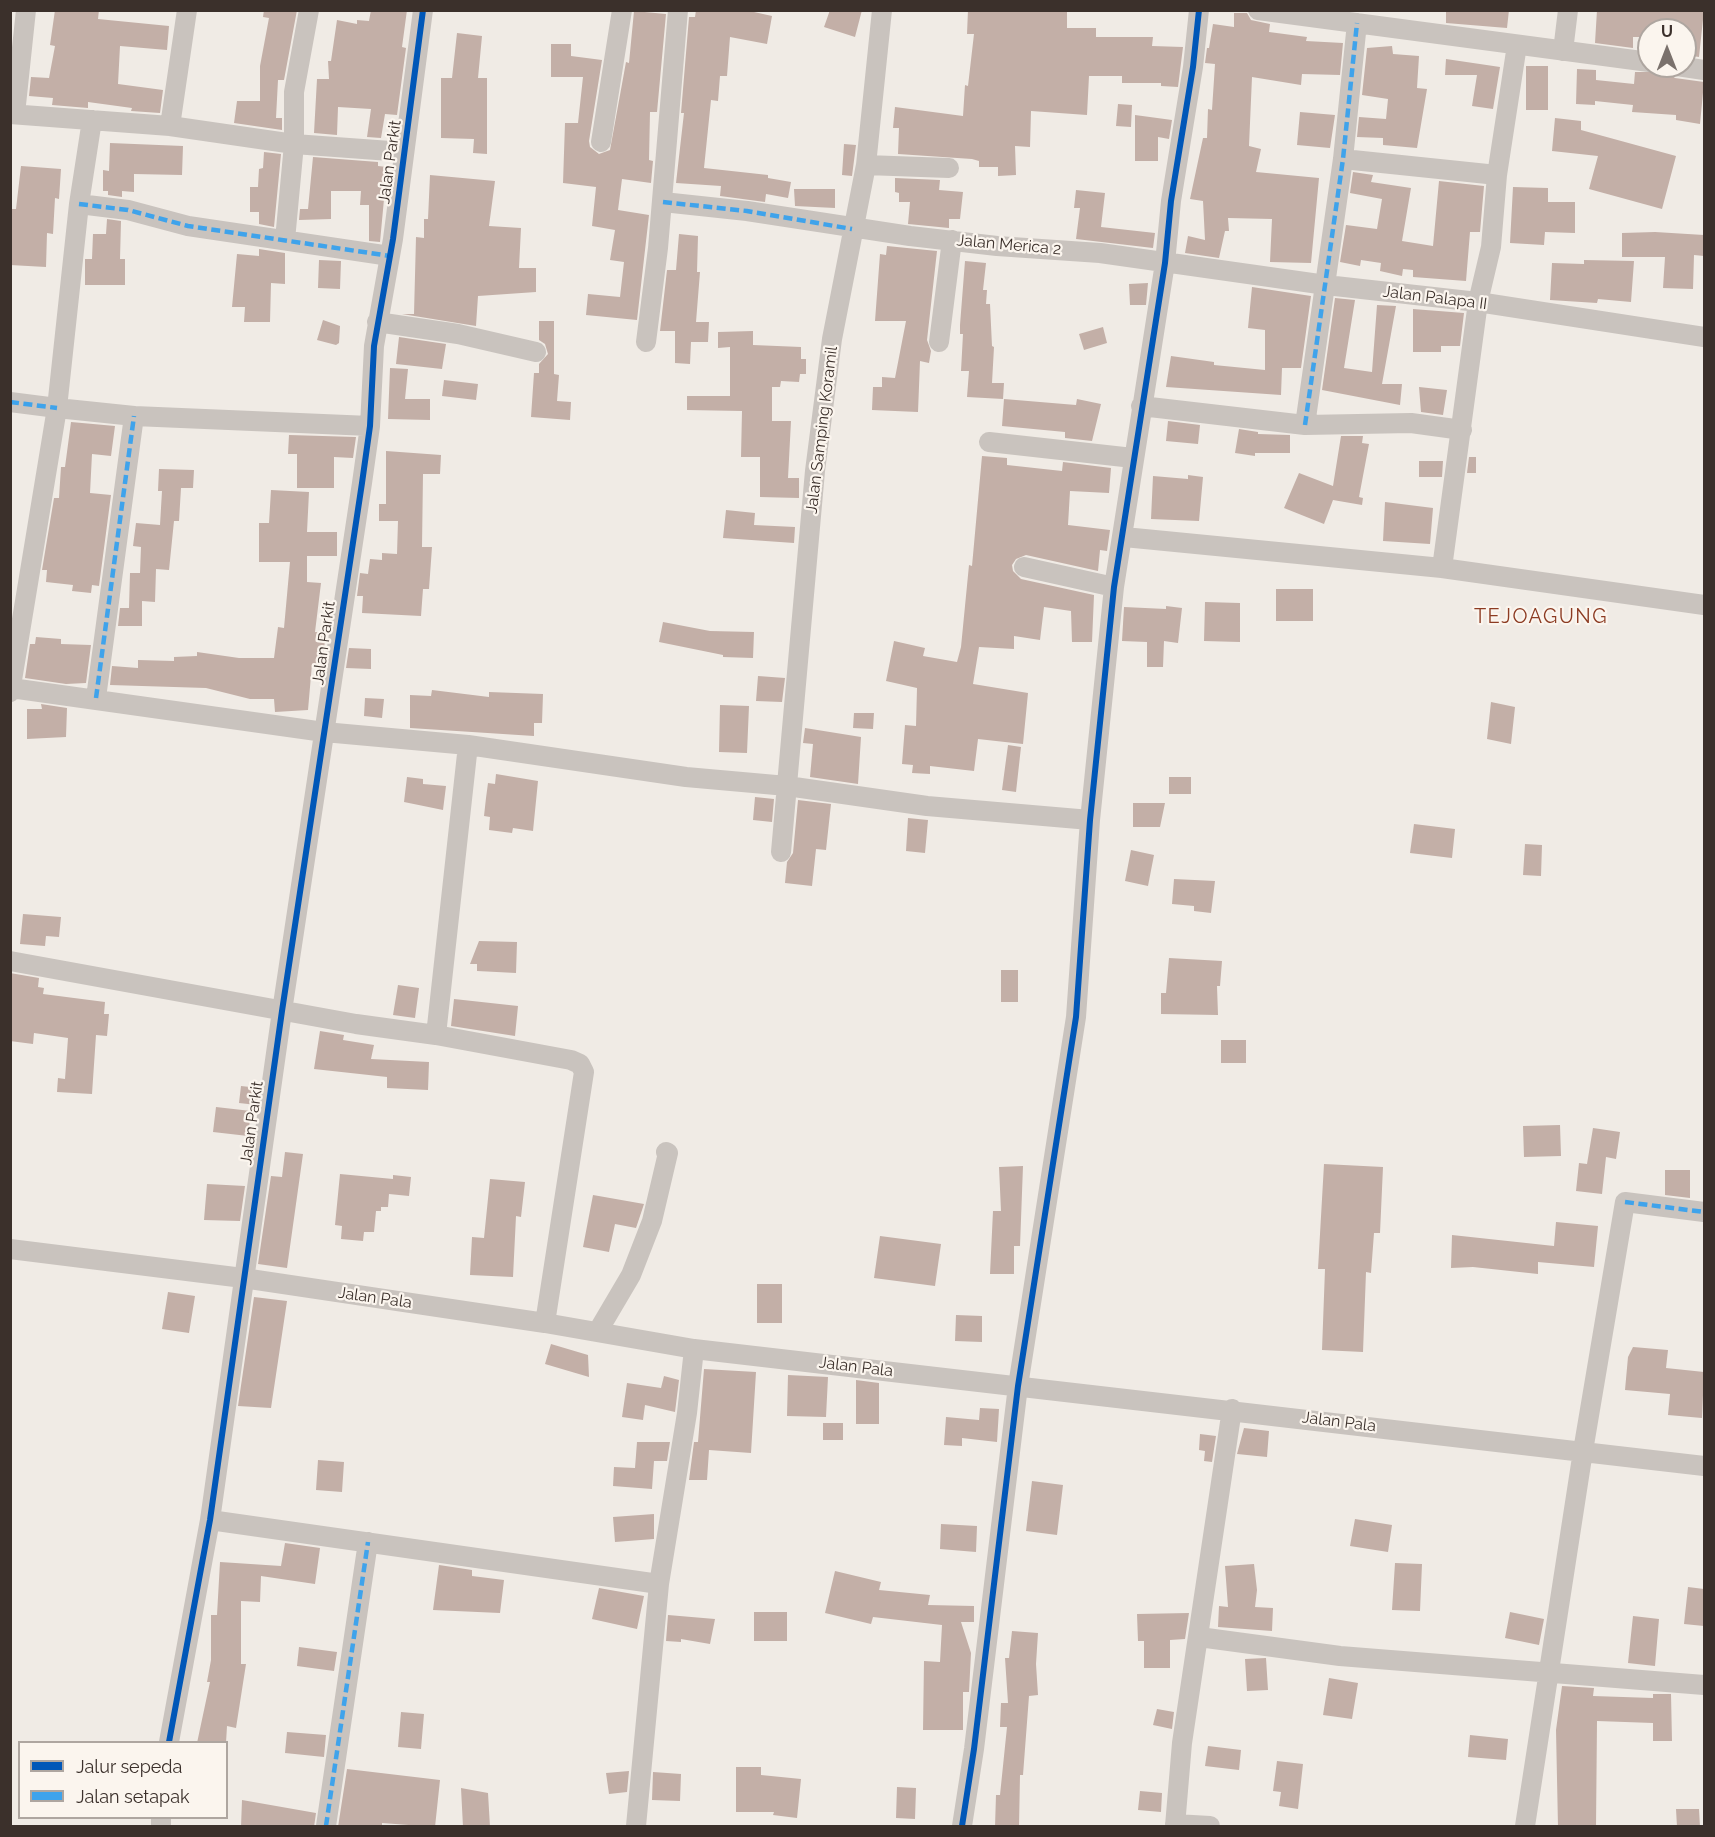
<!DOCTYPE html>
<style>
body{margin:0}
#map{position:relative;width:1715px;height:1837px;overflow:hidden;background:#f0ebe5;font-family:Raleway,sans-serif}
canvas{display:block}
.frame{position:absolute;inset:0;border:12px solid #3b302b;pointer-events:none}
.legend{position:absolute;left:18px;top:1741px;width:210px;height:78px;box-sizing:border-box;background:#fbf5ee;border:2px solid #aea6a0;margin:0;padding:8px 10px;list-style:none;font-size:18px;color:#3b302b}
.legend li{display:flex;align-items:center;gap:12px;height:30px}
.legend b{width:30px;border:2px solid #aea6a0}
.north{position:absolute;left:1637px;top:18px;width:60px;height:60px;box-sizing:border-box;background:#fbf5ee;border:2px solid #aea6a0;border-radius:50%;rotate:0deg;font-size:16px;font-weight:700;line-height:24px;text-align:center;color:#3b302b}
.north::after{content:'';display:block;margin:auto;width:21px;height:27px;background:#7a716c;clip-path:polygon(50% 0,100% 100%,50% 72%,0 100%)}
</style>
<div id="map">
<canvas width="1715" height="1837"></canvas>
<div class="frame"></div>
<ul class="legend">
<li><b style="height:8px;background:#0057b8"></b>Jalur sepeda</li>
<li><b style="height:8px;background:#3fa3eb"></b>Jalan setapak</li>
</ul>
<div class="north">U</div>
</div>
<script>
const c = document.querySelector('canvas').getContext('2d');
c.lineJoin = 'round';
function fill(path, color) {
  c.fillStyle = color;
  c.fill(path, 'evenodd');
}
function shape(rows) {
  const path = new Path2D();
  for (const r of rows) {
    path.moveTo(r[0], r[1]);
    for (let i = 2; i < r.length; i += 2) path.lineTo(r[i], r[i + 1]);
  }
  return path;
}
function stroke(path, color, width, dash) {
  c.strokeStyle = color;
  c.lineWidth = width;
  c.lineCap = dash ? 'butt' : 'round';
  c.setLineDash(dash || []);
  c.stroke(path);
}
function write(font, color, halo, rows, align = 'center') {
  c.font = font + ' Raleway,sans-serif';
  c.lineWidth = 4.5;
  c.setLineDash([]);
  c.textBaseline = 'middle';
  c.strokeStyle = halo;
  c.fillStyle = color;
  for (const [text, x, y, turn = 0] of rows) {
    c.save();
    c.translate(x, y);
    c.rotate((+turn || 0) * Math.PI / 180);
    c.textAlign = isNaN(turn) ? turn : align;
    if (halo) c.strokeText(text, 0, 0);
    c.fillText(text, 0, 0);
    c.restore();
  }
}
fill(shape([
 [55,10,99,10,98,19,169,26,167,50,120,46,118,84,163,90,160,113,131,111,132,108,88,102,88,108,52,105,53,98,29,96,31,77,49,78,55,46,50,45],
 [264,10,297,10,284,80,278,80,276,118,282,118,282,130,234,123,237,101,260,101,260,66,269,18,263,17],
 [371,10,407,10,402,47,406,48,397,115,385,114,381,138,367,137,371,109,338,107,337,135,314,133,317,79,329,79,328,61,331,61,337,20,357,24,357,20,369,21],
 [696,10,745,10,772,16,767,44,730,37,727,76,720,76,718,101,711,100,704,168,768,175,768,178,791,182,788,198,766,194,765,202,720,196,721,186,676,183,684,113,681,113,689,17,695,17],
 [830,10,862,10,855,37,824,27],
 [968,10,1067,10,1067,28,1096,28,1096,37,1153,37,1152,46,1183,47,1178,87,1161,86,1161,83,1122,83,1122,76,1089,76,1087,115,1031,111,1030,147,1015,146,1016,175,998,176,998,167,979,167,979,161,972,159,898,154,899,128,893,128,895,107,963,116,965,85,968,86,974,34,967,34],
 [1446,10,1509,10,1507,28,1446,23],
 [1597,10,1704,10,1699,57,1685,55,1685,30,1649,30,1649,37,1633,37,1633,48,1595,43],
 [634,11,666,14,657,112,650,112,649,160,653,161,651,183,622,179,618,210,649,215,637,320,586,315,588,294,620,297,624,262,610,260,615,230,592,226,596,187,563,183,565,123,578,123,583,77,551,77,551,44,571,44,571,56,602,60,589,141,590,147,599,154,610,150,626,62,629,63],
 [1234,13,1247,13,1251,20,1270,24,1269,32,1307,37,1306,41,1343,43,1340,75,1302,74,1301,85,1252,77,1249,146,1261,149,1256,172,1319,178,1311,263,1270,262,1272,219,1228,218,1229,231,1225,231,1219,258,1185,253,1188,236,1205,240,1203,201,1190,199,1203,138,1207,138,1208,109,1212,110,1215,64,1205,63,1207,48,1209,48,1213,24,1234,27],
 [457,33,482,36,478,78,487,78,487,154,473,153,474,139,441,138,441,78,452,78],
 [1392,46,1393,54,1419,56,1417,88,1427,89,1417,148,1383,145,1383,138,1357,137,1359,117,1386,119,1388,99,1362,95,1367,48],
 [1446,59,1500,67,1493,109,1472,106,1477,75,1445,75],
 [1526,66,1548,66,1548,110,1526,110],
 [1577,69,1596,70,1596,80,1634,84,1635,72,1667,72,1675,78,1704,82,1700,124,1676,120,1676,115,1632,112,1633,105,1595,101,1595,105,1576,104],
 [1118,104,1132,105,1131,127,1116,126],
 [1300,112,1335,115,1330,148,1297,145],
 [1135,115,1172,120,1169,139,1158,137,1158,161,1135,161],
 [1555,118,1581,121,1581,130,1676,156,1662,209,1589,189,1598,156,1552,151],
 [110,143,183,146,182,175,134,174,134,192,122,191,122,197,108,195,108,191,103,191,103,170,109,171],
 [844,144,856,145,852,176,842,175],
 [264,152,281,154,274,227,259,224,259,212,250,212,250,187,258,187,259,169,263,168],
 [313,157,378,162,378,166,387,167,380,242,369,241,369,205,360,205,361,191,331,191,331,219,299,220,300,209,308,209],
 [21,166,61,169,59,199,55,198,53,234,47,233,46,267,10,265,10,209,16,209],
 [1353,172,1373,175,1371,182,1411,188,1402,241,1433,246,1439,181,1484,186,1480,232,1470,232,1466,281,1413,277,1413,270,1403,269,1402,276,1380,271,1381,263,1361,260,1360,266,1340,262,1346,225,1377,229,1382,199,1350,193],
 [430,175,495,181,489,226,521,228,519,268,536,268,536,292,478,296,476,326,402,314,414,314,416,237,424,238,424,219,428,219],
 [895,178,940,180,939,190,963,192,960,219,949,219,949,228,908,224,910,202,899,202,899,193,895,192],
 [1513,187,1548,188,1548,202,1575,202,1575,233,1545,232,1544,245,1510,243],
 [794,189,835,189,835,208,795,206],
 [1076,190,1105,193,1101,227,1155,233,1153,248,1076,239,1080,208,1074,208],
 [107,219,121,221,120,259,125,259,125,285,85,285,85,259,92,259,93,234,106,234],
 [1655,232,1704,235,1704,256,1694,255,1693,289,1663,288,1665,257,1622,257,1622,233],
 [679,234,698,236,697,272,700,272,696,322,709,322,708,342,691,342,690,364,675,363,675,331,660,331,667,270,676,270],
 [887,246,937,251,927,340,931,351,929,363,920,361,918,412,872,410,873,387,882,387,882,377,895,378,906,321,875,321,880,254,886,255],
 [259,249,285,253,285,284,271,283,270,322,244,322,245,307,232,307,237,254,259,256],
 [319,260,341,261,340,289,318,288],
 [1584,260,1634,261,1631,302,1598,299,1597,303,1550,300,1552,263,1584,264],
 [965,261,986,263,983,290,987,290,986,304,990,304,992,346,994,347,992,383,1004,383,1003,399,967,397,969,371,961,371,963,334,960,334,960,325],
 [1148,283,1146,305,1130,305,1129,284],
 [1252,287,1311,296,1301,368,1282,368,1281,395,1166,387,1171,356,1214,362,1214,365,1265,370,1265,330,1248,328],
 [1335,298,1355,300,1344,368,1372,372,1377,305,1396,306,1382,384,1402,384,1400,405,1322,390],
 [1413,309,1464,313,1460,346,1441,346,1441,352,1413,352],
 [323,320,340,326,339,343,336,345,317,340],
 [539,321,554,321,554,374,559,375,557,401,571,402,570,420,531,417,534,373,539,373,539,364,548,354,545,344,539,340],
 [1103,327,1107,343,1084,350,1079,334],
 [753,331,753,345,801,347,801,359,806,359,806,374,800,374,799,382,781,381,780,387,772,387,772,421,791,421,788,478,799,478,799,498,760,497,760,457,741,457,742,411,687,410,687,396,730,396,730,347,718,348,718,332],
 [399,337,446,344,442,369,396,364],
 [390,368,408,369,405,399,430,399,430,420,388,419],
 [444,380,478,384,476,400,442,396],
 [1419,387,1447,390,1443,415,1421,412],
 [1004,399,1076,405,1077,399,1101,404,1092,441,1065,438,1065,432,1002,426],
 [1168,421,1200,425,1198,444,1166,441],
 [71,422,115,426,111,456,92,454,90,493,111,495,99,586,92,585,91,593,72,591,73,585,46,582,47,570,42,570,54,498,59,498,61,467,65,467],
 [1239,429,1258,432,1258,434,1290,435,1290,453,1255,453,1255,456,1235,453],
 [289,435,356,437,353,458,334,457,334,488,297,488,297,454,288,454],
 [1341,436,1363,436,1362,443,1369,444,1359,497,1363,498,1362,505,1333,500,1324,524,1284,508,1299,473,1333,486],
 [386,451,441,455,440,474,423,474,422,547,432,547,429,589,423,589,421,616,362,613,363,596,357,596,360,573,368,574,370,559,382,560,382,553,397,554,398,521,379,521,379,504,386,504],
 [982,456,1007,458,1007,465,1062,471,1063,462,1111,468,1109,493,1070,491,1068,525,1110,530,1107,551,1100,550,1098,571,1026,555,1016,559,1012,565,1013,571,1021,579,1094,595,1092,642,1072,642,1071,611,1044,607,1040,640,1014,636,1014,649,979,647,973,684,1028,693,1023,744,978,739,974,771,930,766,930,774,912,773,913,765,902,764,905,725,916,726,917,688,886,681,894,641,925,648,923,656,957,662,961,647,969,565,972,566],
 [1469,457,1476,457,1476,473,1467,473],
 [1419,461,1443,461,1442,477,1419,477],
 [159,469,194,470,193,488,181,488,179,521,174,521,169,570,156,569,155,602,142,601,142,626,118,626,120,608,129,608,130,573,140,573,141,547,133,546,136,523,160,525,162,491,158,491],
 [1188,475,1203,477,1199,521,1151,519,1153,476,1188,479],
 [271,490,309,492,307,532,337,532,337,556,307,556,307,582,321,583,315,632,326,633,322,665,312,664,308,710,275,712,274,699,250,699,206,688,110,685,112,666,138,668,138,660,174,661,174,657,197,656,197,652,239,658,274,658,278,627,284,628,290,562,259,562,259,523,269,523],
 [1385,502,1433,508,1430,544,1383,541],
 [726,510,755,513,754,525,795,527,794,543,723,538],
 [1276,589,1313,589,1313,621,1276,621],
 [1205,602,1240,603,1240,642,1204,641],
 [1166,606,1182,608,1178,643,1164,641,1163,667,1147,667,1147,642,1122,641,1124,607,1166,609],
 [663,622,710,631,754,632,753,658,723,657,723,655,659,642],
 [36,637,61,639,61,644,91,645,86,683,66,684,25,678,30,644,35,644],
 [349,648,371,649,371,669,346,668],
 [758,676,785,678,782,702,756,701],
 [432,690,489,697,489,692,543,694,542,723,534,723,534,736,410,728,410,695,431,696],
 [365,698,384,699,382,718,364,716],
 [1491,702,1515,707,1511,744,1487,739],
 [41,704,67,708,66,737,27,739,27,709,42,709],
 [720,705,749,706,747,753,719,752],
 [854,713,874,713,873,729,853,728],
 [805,728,861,737,858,784,810,777,813,744,803,743],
 [1008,745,1021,747,1016,792,1002,790],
 [496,774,538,781,533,831,513,828,512,833,489,830,490,817,484,816,486,798,488,783,495,784],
 [407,777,423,779,423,784,446,786,443,810,404,802],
 [1169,777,1191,777,1191,794,1169,794],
 [755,797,774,799,772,822,753,820],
 [798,800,831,804,826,850,816,849,812,886,785,883,787,862,793,853],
 [1133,803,1165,803,1160,827,1133,827],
 [908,818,928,820,925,853,906,851],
 [1414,824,1455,829,1452,858,1410,853],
 [1525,844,1542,845,1541,876,1523,875],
 [1131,850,1154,855,1148,886,1125,881],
 [1174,879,1215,881,1211,913,1194,911,1194,906,1172,904],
 [23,914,61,917,59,937,46,936,45,946,20,944],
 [479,941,517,942,516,973,477,971,477,964,470,964],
 [1169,958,1222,961,1220,986,1217,986,1218,1015,1161,1014,1161,993,1166,993],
 [1001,970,1018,970,1018,1002,1001,1002],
 [10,973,39,978,38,987,44,988,43,994,105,1002,104,1014,109,1014,107,1036,96,1035,92,1094,57,1092,58,1078,65,1079,68,1038,34,1033,33,1044,10,1041],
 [398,985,419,988,415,1018,393,1015],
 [454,999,518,1006,515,1036,451,1026],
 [320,1031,344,1035,343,1040,374,1045,371,1059,429,1062,428,1090,387,1088,387,1077,314,1069],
 [1221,1040,1246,1040,1246,1063,1221,1063],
 [241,1086,259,1088,257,1105,239,1103],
 [216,1107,251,1111,248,1136,213,1132],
 [1560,1125,1561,1156,1524,1157,1523,1126],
 [1593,1128,1620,1132,1616,1159,1606,1157,1602,1194,1576,1191,1579,1163,1587,1164],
 [285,1152,303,1154,287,1268,258,1264,271,1176,282,1177],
 [1324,1164,1383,1167,1380,1233,1374,1233,1371,1273,1366,1272,1363,1352,1322,1350,1325,1269,1318,1269],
 [1023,1166,1020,1246,1014,1246,1014,1274,990,1274,993,1211,1001,1211,999,1167],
 [1665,1170,1690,1170,1690,1198,1665,1195],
 [340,1174,393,1179,393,1175,411,1177,409,1196,389,1194,388,1207,381,1207,381,1211,376,1211,374,1232,364,1232,363,1241,341,1239,342,1226,335,1225],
 [490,1179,525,1182,521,1217,516,1216,513,1277,470,1275,472,1237,484,1238],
 [207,1184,245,1186,240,1221,204,1220],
 [593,1195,644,1204,636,1228,615,1224,609,1252,583,1247],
 [1556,1222,1598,1226,1594,1267,1538,1262,1538,1274,1473,1267,1451,1268,1452,1235,1554,1246],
 [880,1236,941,1244,935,1286,874,1278],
 [757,1284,782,1284,782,1323,757,1323],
 [168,1292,195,1296,189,1333,162,1329],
 [254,1297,287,1301,271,1408,238,1406],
 [956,1315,982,1316,982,1342,955,1341],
 [551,1344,588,1355,589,1377,545,1364],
 [1633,1347,1668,1350,1666,1368,1704,1372,1702,1418,1668,1415,1670,1394,1625,1390,1628,1357],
 [704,1369,756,1372,751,1453,709,1450,707,1480,689,1480,694,1442,698,1442],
 [788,1375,828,1377,826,1417,787,1416],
 [664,1376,679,1380,675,1412,645,1405,643,1420,622,1417,627,1383,661,1388],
 [856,1380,879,1383,879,1424,856,1424],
 [980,1408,999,1409,997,1442,962,1438,962,1446,944,1445,946,1417,979,1420],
 [823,1423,843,1423,843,1440,823,1440],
 [1244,1428,1269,1431,1267,1457,1237,1454],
 [1200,1434,1216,1436,1212,1462,1204,1461,1205,1451,1199,1450],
 [637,1442,670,1442,667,1461,654,1461,652,1489,613,1486,614,1467,635,1468],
 [318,1460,344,1462,342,1492,316,1490],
 [1032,1481,1063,1485,1057,1535,1026,1531],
 [654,1514,654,1539,615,1542,613,1517],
 [1355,1519,1392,1525,1388,1552,1350,1546],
 [941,1524,977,1526,976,1552,940,1549],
 [285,1543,320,1548,315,1584,261,1576,260,1602,241,1601,241,1664,246,1664,236,1728,227,1726,226,1743,197,1743,210,1682,207,1682,211,1660,211,1615,217,1615,220,1562,281,1566],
 [1395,1563,1422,1564,1420,1611,1392,1610],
 [1254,1564,1257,1590,1255,1607,1273,1608,1272,1631,1218,1627,1219,1606,1228,1607,1225,1566],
 [439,1565,472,1570,472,1576,504,1580,500,1613,433,1610],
 [835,1571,881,1582,879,1590,930,1595,928,1605,974,1606,974,1622,961,1622,971,1653,969,1692,963,1692,963,1730,923,1730,924,1661,940,1662,942,1625,873,1617,871,1624,825,1613],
 [1688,1587,1704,1589,1704,1626,1684,1624],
 [599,1588,644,1596,637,1629,592,1619],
 [754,1612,787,1612,787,1641,754,1641],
 [1510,1612,1544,1619,1539,1645,1505,1638],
 [1189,1613,1185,1639,1170,1640,1170,1668,1144,1668,1144,1641,1138,1641,1137,1614],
 [668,1615,715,1619,710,1644,681,1639,681,1642,666,1641],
 [1633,1616,1659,1619,1655,1666,1628,1663],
 [1012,1631,1038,1633,1036,1664,1038,1695,1029,1696,1023,1775,1020,1775,1019,1827,995,1827,996,1795,1000,1795,1007,1727,1000,1727,1001,1703,1008,1703,1005,1658,1009,1658],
 [299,1647,337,1652,334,1671,297,1666],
 [1266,1658,1268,1690,1247,1691,1245,1659],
 [1329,1678,1358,1683,1352,1719,1323,1715],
 [1562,1686,1594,1688,1593,1696,1653,1698,1653,1694,1671,1694,1672,1741,1653,1741,1653,1723,1597,1721,1596,1827,1558,1827,1556,1730],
 [1157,1709,1174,1712,1172,1729,1153,1725],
 [401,1712,424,1714,421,1749,398,1747],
 [287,1732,326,1735,324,1757,285,1753],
 [1470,1735,1508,1739,1506,1760,1468,1757],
 [1208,1746,1241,1750,1239,1770,1205,1766],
 [1277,1761,1303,1764,1298,1809,1279,1806,1281,1792,1273,1791],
 [736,1767,761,1767,761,1775,801,1779,797,1818,773,1815,774,1812,736,1812],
 [347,1769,440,1780,435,1827,382,1823,382,1827,338,1827],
 [629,1771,627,1792,609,1794,606,1773],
 [653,1772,681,1774,680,1801,652,1800],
 [897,1787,916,1788,915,1819,896,1818],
 [461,1788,488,1793,490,1827,463,1827],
 [1140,1791,1162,1793,1161,1812,1138,1810],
 [242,1800,316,1813,314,1827,241,1827],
 [1676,1809,1699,1809,1700,1827,1677,1827]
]), '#c3afa7');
stroke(shape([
 [1258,10,1649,62],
 [1563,51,1568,10],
 [1677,66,1704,70],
 [10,114,170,126,294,144,404,152],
 [15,114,26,10],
 [170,126,187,10],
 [601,142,622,10],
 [1343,159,1497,175],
 [866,165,949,168],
 [663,202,747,211,910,236,997,246,1100,253,1326,285,1478,302,1704,337],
 [79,204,128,210,188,226,390,256],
 [285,240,294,144,294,92,309,10],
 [377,322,458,334,536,352],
 [646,342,658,248,678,10],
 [939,342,952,240],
 [10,402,57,408,79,204,92,120],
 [1141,406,1305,425,1411,423,1462,430],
 [1305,425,1343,159,1357,23],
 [989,442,1133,458],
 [1124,537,1442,568,1704,605],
 [1024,567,1114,587],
 [1442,568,1478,302,1491,247,1497,175,1517,45],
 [11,688,324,732,468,745,686,777,787,786,927,806,1090,820],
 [10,692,57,408,134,416,370,426],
 [96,698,134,416],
 [781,852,815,471,832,339,866,165,882,10],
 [10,961,356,1024,436,1035,571,1060,580,1064,584,1072,545,1323],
 [436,1035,468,745],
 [10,1249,243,1278,545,1323,694,1349,1704,1466],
 [598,1331,631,1275,652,1221,668,1153,666,1152],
 [210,1520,659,1584],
 [1199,1637,1340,1656,1704,1685],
 [169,1742,210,1520,282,1011,362,483,370,426,374,346,393,239,423,10],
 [1175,1824,1210,1826],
 [161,1826,161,1818],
 [326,1826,368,1542],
 [636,1826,659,1584,687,1413,694,1349],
 [962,1826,974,1749,1018,1386,1076,1017,1090,820,1114,587,1165,263,1171,201,1193,67,1199,10],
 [1175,1826,1182,1743,1232,1409],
 [1525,1826,1583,1451,1625,1202,1704,1212]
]), '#c9c3be', 20);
stroke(shape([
 [663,202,747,211,852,229],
 [79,204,128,210,188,226,390,256],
 [10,402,57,408],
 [1305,425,1343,159,1357,23],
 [96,698,134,416],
 [1625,1202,1704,1212],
 [326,1826,368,1542]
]), '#3fa3eb', 4.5, [9, 4.5]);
stroke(shape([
 [169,1742,210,1520,282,1011,362,483,370,426,374,346,393,239,423,10],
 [962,1826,974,1749,1018,1386,1076,1017,1090,820,1114,587,1165,263,1171,201,1193,67,1199,10]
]), '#0057b8', 6);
write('16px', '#3b302b', '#fbf5ee', [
 ["Jalan Parkit",390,162,-82],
 ["Jalan Merica 2",1009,245,5],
 ["Jalan Palapa II",1435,298,7],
 ["Jalan Samping Koramil",822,430,-83],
 ["Jalan Parkit",324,643,-82],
 ["Jalan Parkit",252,1123,-82],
 ["Jalan Pala",375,1298,8],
 ["Jalan Pala",856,1367,7],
 ["Jalan Pala",1339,1422,7]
]);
c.letterSpacing = '1.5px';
write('20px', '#8c3b22', '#fbf5ee', [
 ["TEJOAGUNG",1541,617]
]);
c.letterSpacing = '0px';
</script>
